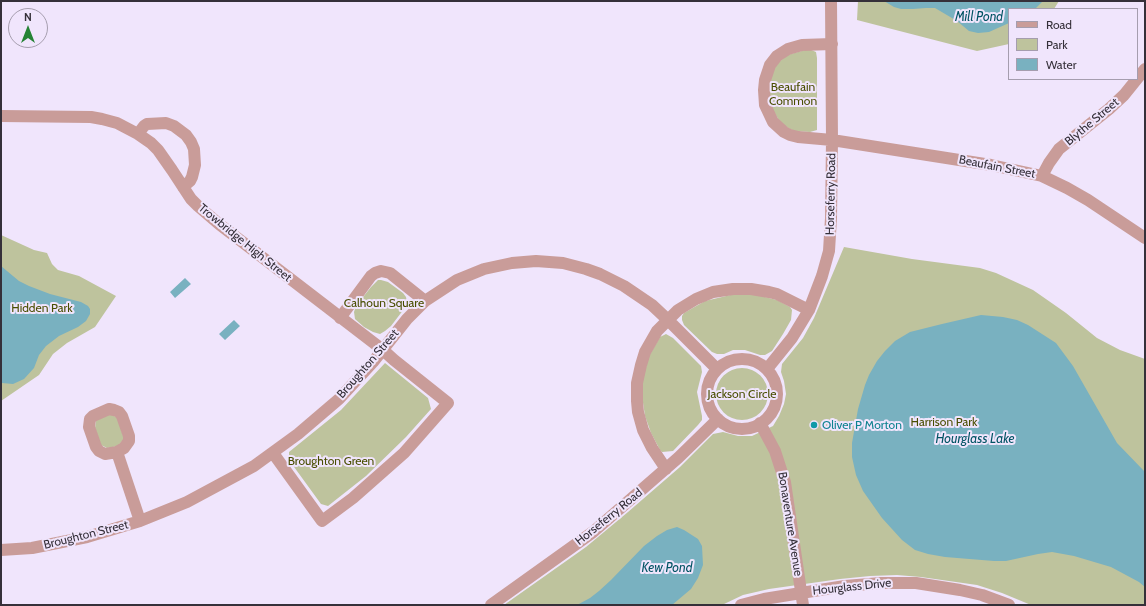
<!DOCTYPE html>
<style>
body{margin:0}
#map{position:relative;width:1146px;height:606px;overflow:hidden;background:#f0e5fc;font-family:Cabin,sans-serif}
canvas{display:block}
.frame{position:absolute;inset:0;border:2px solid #353039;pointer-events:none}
.legend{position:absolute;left:1008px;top:8px;width:130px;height:72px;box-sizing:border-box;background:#f0e5fc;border:1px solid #a59dae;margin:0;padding:5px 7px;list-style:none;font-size:12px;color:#353039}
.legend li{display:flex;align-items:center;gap:8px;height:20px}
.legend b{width:20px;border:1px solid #a59dae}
.north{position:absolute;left:8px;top:8px;width:40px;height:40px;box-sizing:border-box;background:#f0e5fc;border:1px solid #a59dae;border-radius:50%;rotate:0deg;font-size:11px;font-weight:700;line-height:16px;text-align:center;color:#353039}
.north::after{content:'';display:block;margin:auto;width:14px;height:18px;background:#258335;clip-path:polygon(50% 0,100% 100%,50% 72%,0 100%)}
</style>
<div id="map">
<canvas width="1146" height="606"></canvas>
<div class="frame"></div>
<ul class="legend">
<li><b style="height:5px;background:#c99c99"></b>Road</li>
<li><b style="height:11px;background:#bec39d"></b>Park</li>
<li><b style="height:11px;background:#79b1c0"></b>Water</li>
</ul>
<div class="north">N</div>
</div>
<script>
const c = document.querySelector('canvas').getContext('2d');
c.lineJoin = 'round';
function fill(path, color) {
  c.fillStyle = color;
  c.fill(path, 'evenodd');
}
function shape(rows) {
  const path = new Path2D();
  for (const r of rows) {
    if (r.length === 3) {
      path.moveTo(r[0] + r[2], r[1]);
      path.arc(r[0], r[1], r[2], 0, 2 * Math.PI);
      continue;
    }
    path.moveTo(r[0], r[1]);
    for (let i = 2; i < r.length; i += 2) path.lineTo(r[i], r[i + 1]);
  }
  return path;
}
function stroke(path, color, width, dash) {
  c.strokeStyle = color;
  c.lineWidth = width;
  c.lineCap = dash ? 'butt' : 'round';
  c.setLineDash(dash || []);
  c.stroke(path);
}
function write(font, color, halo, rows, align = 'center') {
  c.font = font + ' Cabin,sans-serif';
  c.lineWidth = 4;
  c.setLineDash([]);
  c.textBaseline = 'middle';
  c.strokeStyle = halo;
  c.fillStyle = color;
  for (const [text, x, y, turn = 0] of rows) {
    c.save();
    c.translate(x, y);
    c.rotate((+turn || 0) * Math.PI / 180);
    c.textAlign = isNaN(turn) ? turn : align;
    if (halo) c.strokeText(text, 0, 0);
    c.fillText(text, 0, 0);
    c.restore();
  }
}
fill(shape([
 [858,1,1059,1,1054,9,1009,9,1009,44,977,51,857,20],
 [809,49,816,52,817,58,817,130,810,132,794,131,781,124,769,103,769,85,773,70,779,62,787,55],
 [1,235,34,250,47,253,52,264,58,270,79,276,116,296,95,327,67,343,53,354,39,375,1,401],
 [844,247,912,259,980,268,996,273,1033,290,1066,313,1097,338,1120,350,1145,359,1145,605,1031,605,1002,593,977,585,921,577,897,575,870,576,840,579,769,589,743,595,722,605,504,605,586,547,628,512,680,467,713,434,723,432,738,436,752,436,773,426,779,416,784,404,786,394,784,381,781,372,782,364,803,338,814,318],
 [378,280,381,280,388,282,403,293,406,297,407,302,404,309,391,326,385,331,380,334,373,332,364,327,355,319,354,312,356,306,371,287],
 [739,293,757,295,777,300,790,307,792,310,791,320,783,334,772,351,765,355,760,355,745,350,733,350,724,354,717,354,712,352,684,325,682,320,682,316,684,313,705,301],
 [666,334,673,338,701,366,702,372,697,392,702,416,702,420,698,425,673,451,662,452,660,450,651,433,645,416,642,396,643,378,649,356,660,337],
 [385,363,428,398,431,409,406,437,366,476,328,506,321,504,289,460,289,452,341,410],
 [742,394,26],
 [110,414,116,417,118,419,124,439,118,446,107,448,101,445,95,428,96,420]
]), '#bec39d');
fill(shape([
 [884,1,1043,1,1035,9,1009,9,1009,23,989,32,978,33,969,31,957,21,935,8,926,8,913,9,901,9,894,7],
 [1,266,19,281,29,286,50,294,81,302,88,306,90,309,90,314,86,321,78,327,59,336,46,346,39,355,34,368,24,379,13,384,2,383,1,381],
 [185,278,191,284,175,298,170,292],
 [981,315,1003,317,1017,320,1028,325,1056,343,1073,366,1117,443,1145,472,1145,587,1139,582,1111,567,1074,556,1052,552,1038,554,1006,561,994,561,945,557,928,554,915,550,902,540,882,518,863,491,856,475,852,457,852,443,858,409,865,385,869,375,877,361,885,351,895,341,910,332,942,324],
 [234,320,240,326,225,340,219,334],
 [677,527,684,530,698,539,702,546,703,565,698,578,691,589,672,605,577,605,590,598,599,591,611,580,644,546,657,536,667,530]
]), '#79b1c0');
stroke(shape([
 [832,44,802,45,788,49,777,56,770,65,765,80,764,90,765,105,773,122,784,132,790,135,798,137,832,140,991,165,1042,176,1067,188,1088,200,1145,238],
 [1,116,91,117,102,119,117,123,138,134,151,143,158,150,172,170,191,199,198,206,219,224,383,350,394,360,448,403,404,453,353,498,322,521,273,453],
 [138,134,144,126,147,124,166,123,174,126,186,135,191,142,194,149,195,165,192,177,190,181,183,187],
 [1042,176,1049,163,1059,149,1109,109,1124,95,1145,69],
 [340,318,371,276,375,273,381,271,390,273,425,301],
 [742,394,35],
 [767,369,792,338,809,310,822,276,829,251,831,218,832,140,831,1],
 [109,409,114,410,119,412,122,416,129,436,129,441,124,448,117,452,105,454,99,451,96,447,89,427,90,419,93,416,109,409],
 [760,423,775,451,785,482,803,605],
 [117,452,140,521],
 [666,469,652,448,643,430,638,412,637,401,637,383,641,365,645,352,657,331,678,310,696,299,713,292,733,289,751,289,769,292,777,294,809,310],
 [1,550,32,548,87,537,140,521,187,502,254,466,298,434,339,399,373,362,407,319,425,301,457,280,484,269,512,263,536,261,563,263,586,269,600,274,624,286,652,305,668,320,717,369],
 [491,605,593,532,678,458,718,419],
 [741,605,764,599,801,593,845,586,881,583,916,583,960,590,982,595,1009,605]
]), '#c99c99', 12);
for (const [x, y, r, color] of [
 [814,425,4,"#0f9aa8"]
]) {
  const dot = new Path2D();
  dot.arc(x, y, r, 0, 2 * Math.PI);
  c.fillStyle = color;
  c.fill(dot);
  stroke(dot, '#f0e5fc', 1.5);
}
write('12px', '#494e00', '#f0e5fc', [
 ["Beaufain",793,87],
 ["Common",793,101],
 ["Calhoun Square",384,303],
 ["Hidden Park",42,308],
 ["Jackson Circle",742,394],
 ["Harrison Park",944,422],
 ["Broughton Green",331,461]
]);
write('12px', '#353039', '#f0e5fc', [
 ["Blythe Street",1092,122,-40],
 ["Beaufain Street",997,167,11],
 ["Horseferry Road",831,194,-89],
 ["Trowbridge High Street",245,243,39],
 ["Broughton Street",368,364,-49],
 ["Horseferry Road",609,517,-39],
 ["Bonaventure Avenue",790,524,81],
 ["Broughton Street",86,535,-14],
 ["Hourglass Drive",852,587,-6]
]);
write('12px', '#0d838f', '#f0e5fc', [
 ["Oliver P Morton",822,425]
], 'left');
write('italic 13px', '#005363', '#f0e5fc', [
 ["Mill Pond",979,17],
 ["Hourglass Lake",975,439],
 ["Kew Pond",667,568]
]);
</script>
